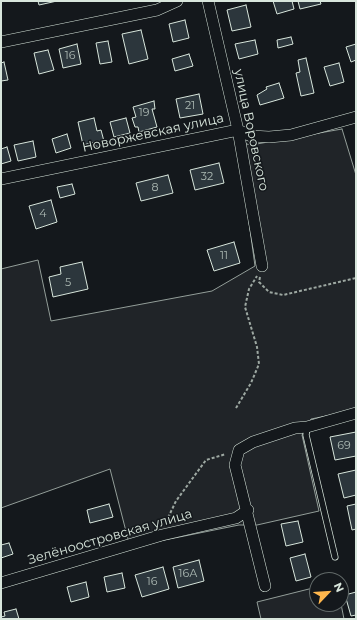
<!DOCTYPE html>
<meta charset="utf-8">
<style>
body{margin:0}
#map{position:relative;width:357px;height:620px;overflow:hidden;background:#14181c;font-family:Montserrat,sans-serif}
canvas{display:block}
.frame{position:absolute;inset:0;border:2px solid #d8e6dc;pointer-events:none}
.north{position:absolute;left:309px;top:572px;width:40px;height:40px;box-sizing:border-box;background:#14181c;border:1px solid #626a69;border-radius:50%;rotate:65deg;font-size:11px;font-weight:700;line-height:16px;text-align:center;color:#d8e6dc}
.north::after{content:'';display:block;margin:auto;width:14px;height:18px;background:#ffb74d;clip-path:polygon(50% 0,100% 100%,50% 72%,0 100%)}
</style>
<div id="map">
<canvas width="357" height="620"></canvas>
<div class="frame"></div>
<div class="north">N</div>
</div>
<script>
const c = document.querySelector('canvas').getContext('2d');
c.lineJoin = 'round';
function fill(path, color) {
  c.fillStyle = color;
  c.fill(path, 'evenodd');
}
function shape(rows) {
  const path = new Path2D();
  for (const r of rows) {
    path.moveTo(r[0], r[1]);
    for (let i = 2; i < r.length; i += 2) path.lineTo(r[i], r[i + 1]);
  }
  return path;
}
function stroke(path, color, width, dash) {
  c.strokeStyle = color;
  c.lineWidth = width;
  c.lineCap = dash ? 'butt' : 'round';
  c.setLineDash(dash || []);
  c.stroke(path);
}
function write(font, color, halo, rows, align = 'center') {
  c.font = font + ' Montserrat,sans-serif';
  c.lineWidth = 3;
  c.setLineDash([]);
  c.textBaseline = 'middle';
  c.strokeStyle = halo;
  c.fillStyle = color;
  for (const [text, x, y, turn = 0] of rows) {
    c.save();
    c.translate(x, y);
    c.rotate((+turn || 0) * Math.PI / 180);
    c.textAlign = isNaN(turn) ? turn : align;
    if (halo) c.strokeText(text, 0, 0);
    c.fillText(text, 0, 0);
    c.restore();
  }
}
const green = shape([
 [342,129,356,175,356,410,311,419,302,435,319,511,257,525,239,525,130,547,110,469,1,508,1,269,38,260,51,321,212,291,255,266,238,142,251,145,342,129],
 [317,587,317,604,341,604,344,619,261,619,257,602,317,587]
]);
fill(green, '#202428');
stroke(green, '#939e99', 1);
const building = shape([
 [38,1,57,1,39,5,38,1],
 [273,1,292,1,294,9,277,14,273,1],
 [298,1,320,1,321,4,300,9,298,1],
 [246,5,251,27,232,31,227,10,246,5],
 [185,20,189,38,173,42,169,24,185,20],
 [141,30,148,59,129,64,122,34,141,30],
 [291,37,293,44,278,48,277,40,291,37],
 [255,40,258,54,239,59,235,44,255,40],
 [108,41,112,62,100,64,96,43,108,41],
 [77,44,81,64,63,68,59,49,77,44],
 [356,44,356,60,351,62,346,47,356,44],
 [48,50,54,70,39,74,34,53,48,50],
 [189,54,193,66,175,71,172,59,189,54],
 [306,58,314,93,301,96,296,73,300,72,298,60,306,58],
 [4,62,8,80,1,81,1,63,4,62],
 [339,63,344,82,330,86,324,67,339,63],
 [279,83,284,98,260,105,257,95,267,89,266,87,279,83],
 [199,94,203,114,180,118,176,99,199,94],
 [154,101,155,109,152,109,157,127,139,132,138,127,135,127,132,118,136,117,133,107,154,101],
 [94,118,97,131,101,130,105,145,96,147,95,142,83,145,78,122,94,118],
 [126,118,130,133,114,137,110,122,126,118],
 [67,134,71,148,56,153,52,139,67,134],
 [33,141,36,157,18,161,14,145,33,141],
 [7,147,11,161,1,164,1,149,7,147],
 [219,163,224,183,195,190,190,170,219,163],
 [168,175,173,193,141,201,136,183,168,175],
 [72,184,75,194,60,198,57,187,72,184],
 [51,200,57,222,36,229,29,206,51,200],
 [234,242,240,263,214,271,207,250,234,242],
 [82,262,88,289,53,297,49,277,61,274,60,267,82,262],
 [356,432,356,456,335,460,330,437,356,432],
 [356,470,356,495,344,498,338,474,356,470],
 [109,504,113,517,90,523,87,510,109,504],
 [356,504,356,529,352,530,347,506,356,504],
 [298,521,303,542,286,546,281,524,298,521],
 [9,543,13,554,1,558,1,545,9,543],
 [305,554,311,577,296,581,290,558,305,554],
 [199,560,204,581,178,588,173,567,199,560],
 [163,567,169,589,142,597,135,575,163,567],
 [122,573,125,588,107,592,104,577,122,573],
 [86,582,89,597,71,602,67,587,86,582],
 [356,592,356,615,351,616,345,595,356,592],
 [16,609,19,619,1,619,1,617,5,616,4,612,16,609]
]);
fill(building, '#2c363c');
stroke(building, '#d8e6dc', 1);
const service = shape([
 [307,427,306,435,335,557]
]);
const minor = shape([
 [208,1,238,130,262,266],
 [1,42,157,10,177,1],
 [1,179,238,130,251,136,269,137,291,135,356,117],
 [1,583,162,535,236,518,248,510],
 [265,586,235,465,239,450,253,442,295,428,307,427,356,413]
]);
stroke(service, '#d8e6dc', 7);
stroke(minor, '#d8e6dc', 12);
stroke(shape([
 [260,277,259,282,269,292,283,295,356,278],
 [236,408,251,383,259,364,257,347,245,307,249,289,257,276],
 [166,522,176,501,206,460,226,454]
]), '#9da8a2', 2, [3, 2]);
stroke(service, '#14181c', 5.5);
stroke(minor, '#14181c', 11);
write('11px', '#adbab4', null, [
 ["16",70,56],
 ["21",190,106],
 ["19",144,113],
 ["32",207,177],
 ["8",155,188],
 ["4",43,214],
 ["11",224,256],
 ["5",68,283],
 ["69",344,446],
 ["16А",188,574],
 ["16",152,582]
]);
write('13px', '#d8e6dc', '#14181c', [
 ["улица Воровского",251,130,78],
 ["Новоржевская улица",153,133,-12],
 ["Зелёноостровская улица",110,537,-16]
]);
</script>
